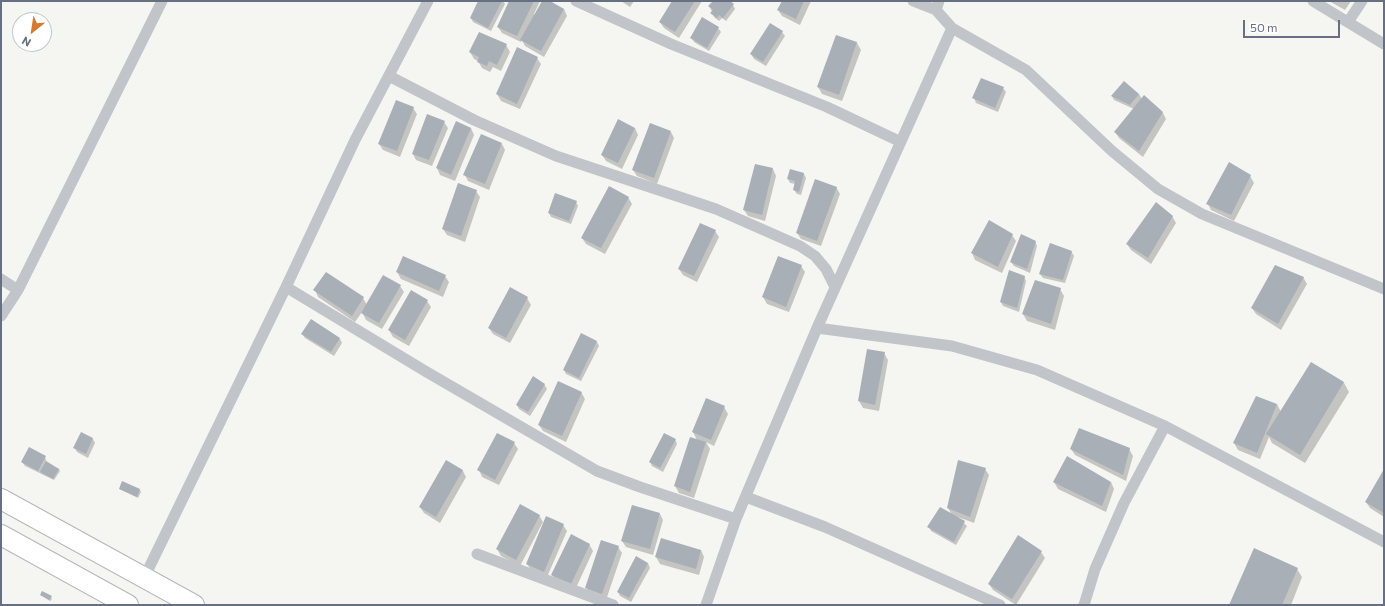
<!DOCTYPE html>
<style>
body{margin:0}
#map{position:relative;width:1385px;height:606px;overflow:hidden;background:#f5f5f2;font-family:Commissioner,sans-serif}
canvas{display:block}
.frame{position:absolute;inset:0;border:2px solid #667081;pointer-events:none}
.north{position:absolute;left:12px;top:12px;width:40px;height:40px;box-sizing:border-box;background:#fff;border:1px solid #c2c6cd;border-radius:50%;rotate:210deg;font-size:11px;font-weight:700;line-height:16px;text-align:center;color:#667081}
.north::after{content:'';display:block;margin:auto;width:14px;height:18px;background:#d77931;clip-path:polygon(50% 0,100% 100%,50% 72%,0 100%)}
.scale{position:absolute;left:1243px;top:20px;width:97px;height:18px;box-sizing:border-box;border:2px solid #667081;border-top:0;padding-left:5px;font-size:12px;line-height:14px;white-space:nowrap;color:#667081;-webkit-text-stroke:3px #fff;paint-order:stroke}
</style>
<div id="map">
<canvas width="1385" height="606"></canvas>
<div class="frame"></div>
<div class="north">N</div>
<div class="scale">50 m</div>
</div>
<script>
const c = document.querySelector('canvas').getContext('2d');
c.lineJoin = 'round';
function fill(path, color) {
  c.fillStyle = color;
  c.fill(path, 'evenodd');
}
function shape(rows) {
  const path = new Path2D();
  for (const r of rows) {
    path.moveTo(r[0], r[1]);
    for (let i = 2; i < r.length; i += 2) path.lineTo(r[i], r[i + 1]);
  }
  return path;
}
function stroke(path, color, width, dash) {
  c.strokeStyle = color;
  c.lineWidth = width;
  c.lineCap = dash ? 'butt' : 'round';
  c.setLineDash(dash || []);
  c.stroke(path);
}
fill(shape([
 [480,1,503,1,505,4,491,31,473,22,471,18],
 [510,1,540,1,534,14,535,15,543,1,548,1,564,9,567,16,544,57,525,46,522,40,521,42,502,33,498,27],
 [621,1,634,1,630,7],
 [673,1,702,1,679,38,664,28,660,22],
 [714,1,728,1,733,5,735,9,726,21,722,18,719,21,714,17,710,7],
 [783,1,811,1,800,25,782,16,778,10],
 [1329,1,1351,1,1345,10],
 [718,28,721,32,709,51,694,42,692,38],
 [782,32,785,36,766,66,754,59,751,54],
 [837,36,857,43,861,50,842,101,822,94,818,87],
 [506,45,510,52,501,71,493,67,490,72,482,68,478,61,474,59,470,52],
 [537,58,541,64,520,109,501,101,497,94],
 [1003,88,1006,92,998,112,976,103,974,98],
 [1139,94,1142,99,1163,113,1166,119,1143,157,1119,138,1115,132,1134,109,1114,100,1112,96],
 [413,108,417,114,400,157,383,150,379,144],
 [444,122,448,128,432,166,416,160,413,154],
 [456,122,471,128,474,135,455,181,440,175,437,168],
 [635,128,638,135,622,169,606,161,602,155],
 [671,132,674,138,657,184,637,176,633,170],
 [502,144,505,150,489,190,468,181,465,175],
 [773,169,776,176,765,221,748,216,744,210],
 [790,171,804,174,806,178,801,195,797,194,794,190,796,184,790,183,788,179],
 [1250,176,1254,183,1234,221,1211,210,1208,204],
 [836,187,840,194,821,246,801,239,797,233],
 [476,191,480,197,465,242,447,235,443,229],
 [628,197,632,204,605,254,586,244,582,238],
 [576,202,578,206,571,224,551,217,549,213],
 [1172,216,1176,223,1151,264,1131,250,1127,244],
 [715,231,719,237,697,282,683,275,679,269],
 [1012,235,1016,241,1002,273,975,260,972,253],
 [1035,241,1037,246,1030,273,1014,266,1011,262],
 [1071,251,1074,256,1065,283,1043,278,1040,274],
 [801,266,805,272,789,312,767,304,763,297],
 [397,272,445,276,449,282,443,297,401,279],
 [326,273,363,298,367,305,400,286,404,292,382,329,366,320,362,312,355,322,318,297,315,290],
 [1024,276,1026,281,1019,312,1003,306,1001,302],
 [1303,277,1307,284,1281,330,1256,314,1252,308],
 [1060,289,1064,296,1055,330,1027,321,1023,314],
 [527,298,531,305,510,343,493,334,489,328],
 [427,301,431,307,409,346,393,337,389,330],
 [311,321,340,339,342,343,334,356,305,338,302,334],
 [582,335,597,342,599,346,581,381,566,374,564,370],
 [868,350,884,353,888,360,879,411,863,408,859,401],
 [1311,363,1344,383,1349,392,1305,463,1272,443,1269,437,1260,459,1238,450,1234,443,1277,404,1281,412],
 [544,384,547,389,530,416,519,409,517,405],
 [581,392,585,399,566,442,543,431,539,425],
 [724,407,728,414,714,446,706,442,710,449,694,498,679,493,675,486,691,438,697,440,693,432],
 [82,434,93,439,95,443,88,458,77,452,75,448],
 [675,439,677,444,663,472,652,466,650,462],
 [514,443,518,449,499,485,482,477,479,470],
 [29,449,45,457,47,463,59,469,60,471,54,480,25,466,22,462],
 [1071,449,1129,449,1133,456,1126,481,1075,455],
 [447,462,463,471,466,477,440,523,424,513,420,507],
 [985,469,989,475,974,523,958,517,967,526,956,545,931,531,929,527,952,515,948,508],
 [1384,471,1384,517,1370,508,1366,502],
 [1054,482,1111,482,1114,489,1106,512,1058,489],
 [120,489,140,490,141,492,138,498],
 [660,514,663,520,653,555,626,547,622,541],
 [539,515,543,522,520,566,501,556,497,549],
 [563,525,567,531,547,577,531,570,527,564],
 [589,544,593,551,575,590,556,581,552,575],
 [618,547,622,553,606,600,590,594,586,587],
 [701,550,704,557,699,575,660,564,656,557],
 [1041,552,1045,558,1016,605,993,590,989,584],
 [648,563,650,568,631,602,620,596,618,592],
 [1297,569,1302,577,1291,605,1230,605],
 [41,595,51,597,52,599,50,601]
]), '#0003');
fill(shape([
 [478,1,502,1,488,28,470,18],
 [509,1,534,1,517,36,497,27],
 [542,1,550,1,564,9,541,51,520,40],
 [672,1,695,1,675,32,659,22],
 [713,1,730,1,734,4,723,18,719,15,717,18,710,13,713,10,708,6],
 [782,1,804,1,796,19,777,10],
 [702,17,719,27,707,48,690,38],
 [770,23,783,31,763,62,750,54],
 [479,32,507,44,497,65,489,61,487,66,477,62,479,57,469,52],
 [836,35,857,42,839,95,817,87],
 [517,47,538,57,517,104,496,94],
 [981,78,1004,87,995,108,972,98],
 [1124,81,1139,94,1130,105,1111,96],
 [1144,95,1163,112,1139,151,1114,132],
 [396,100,414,107,397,151,378,144],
 [427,114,445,121,429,160,412,154],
 [618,119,635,128,618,163,601,155],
 [456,121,471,128,451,175,436,168],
 [650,123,671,131,654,178,632,170],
 [481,134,502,143,485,184,463,175],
 [1229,162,1251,175,1231,215,1206,204],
 [755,164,773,168,762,215,743,210],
 [790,169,804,173,799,192,793,190,795,181,787,179],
 [815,179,837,187,817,241,796,233],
 [458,183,477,190,461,236,442,229],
 [609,186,629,197,601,248,581,238],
 [555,193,577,201,569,221,548,213],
 [1156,202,1173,216,1148,258,1126,244],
 [989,220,1013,234,998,267,971,253],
 [700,223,716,230,694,276,678,269],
 [1021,234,1036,241,1027,269,1010,262],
 [1050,243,1072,251,1063,280,1039,274],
 [403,256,446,275,439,291,396,272],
 [778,256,802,265,786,307,762,297],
 [1275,265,1304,277,1278,324,1251,308],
 [1009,270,1025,276,1017,308,1000,302],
 [326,272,364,297,352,316,313,290],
 [383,275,401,285,379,323,361,313],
 [1035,280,1061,288,1051,324,1022,314],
 [510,287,528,297,506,338,488,328],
 [411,290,428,300,405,340,388,330],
 [311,319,340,338,331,352,301,334],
 [581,333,597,341,579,378,563,370],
 [867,349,885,352,875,405,858,401],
 [1311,362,1344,382,1300,455,1266,434],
 [533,376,545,384,528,412,516,405],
 [558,381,582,392,562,436,538,425],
 [1256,396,1277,404,1257,453,1233,443],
 [706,398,725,406,711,440,692,432],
 [1079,428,1130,448,1123,475,1070,449],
 [81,432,93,438,86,454,73,448],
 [497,433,515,442,495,480,477,470],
 [664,433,676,439,660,468,649,462],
 [690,437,706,442,690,492,674,486],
 [29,447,46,456,38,471,21,462],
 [1067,456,1111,482,1102,506,1053,482],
 [446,460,463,470,436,517,419,507],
 [958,460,986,468,970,517,947,508],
 [46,461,59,469,53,479,40,472],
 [1384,469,1384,513,1365,502],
 [122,481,140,489,137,497,119,489],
 [520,504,540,515,516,560,496,549],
 [632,505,660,513,650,549,621,541],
 [940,507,965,521,954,542,927,527],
 [546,516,564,524,544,572,526,564],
 [571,534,590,544,571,584,551,575],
 [1018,535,1042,551,1012,599,988,584],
 [661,538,701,550,696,569,655,557],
 [601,540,619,546,602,594,585,588],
 [1254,548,1298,568,1282,605,1229,605],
 [636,556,648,563,629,598,617,592],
 [42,591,52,596,49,600,40,595]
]), '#a9afb6');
const highway = shape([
 [1,499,194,605],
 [1,535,128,605]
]);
stroke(highway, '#b4b6ba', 22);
stroke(shape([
 [576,1,671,44,827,107,901,142],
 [913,1,936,10],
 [939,1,936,10,952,28,1026,70,1112,151,1158,189,1202,214,1384,289],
 [1313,1,1384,44],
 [1348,22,1362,1],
 [389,76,474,120,556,156,716,209,800,246,815,256,826,269,835,287],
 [1,279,18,290],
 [286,287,425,371,597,471,640,487,736,519],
 [1,316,18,290,162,1],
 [817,328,952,346,1037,370,1165,426,1384,542],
 [746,497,825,527,1000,605],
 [477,554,613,605],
 [144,578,286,287,355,140,428,1],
 [706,605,736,519,817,328,952,28],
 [1084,605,1095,569,1124,503,1165,426]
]), '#c1c4c8', 11);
stroke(highway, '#fff', 20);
</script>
